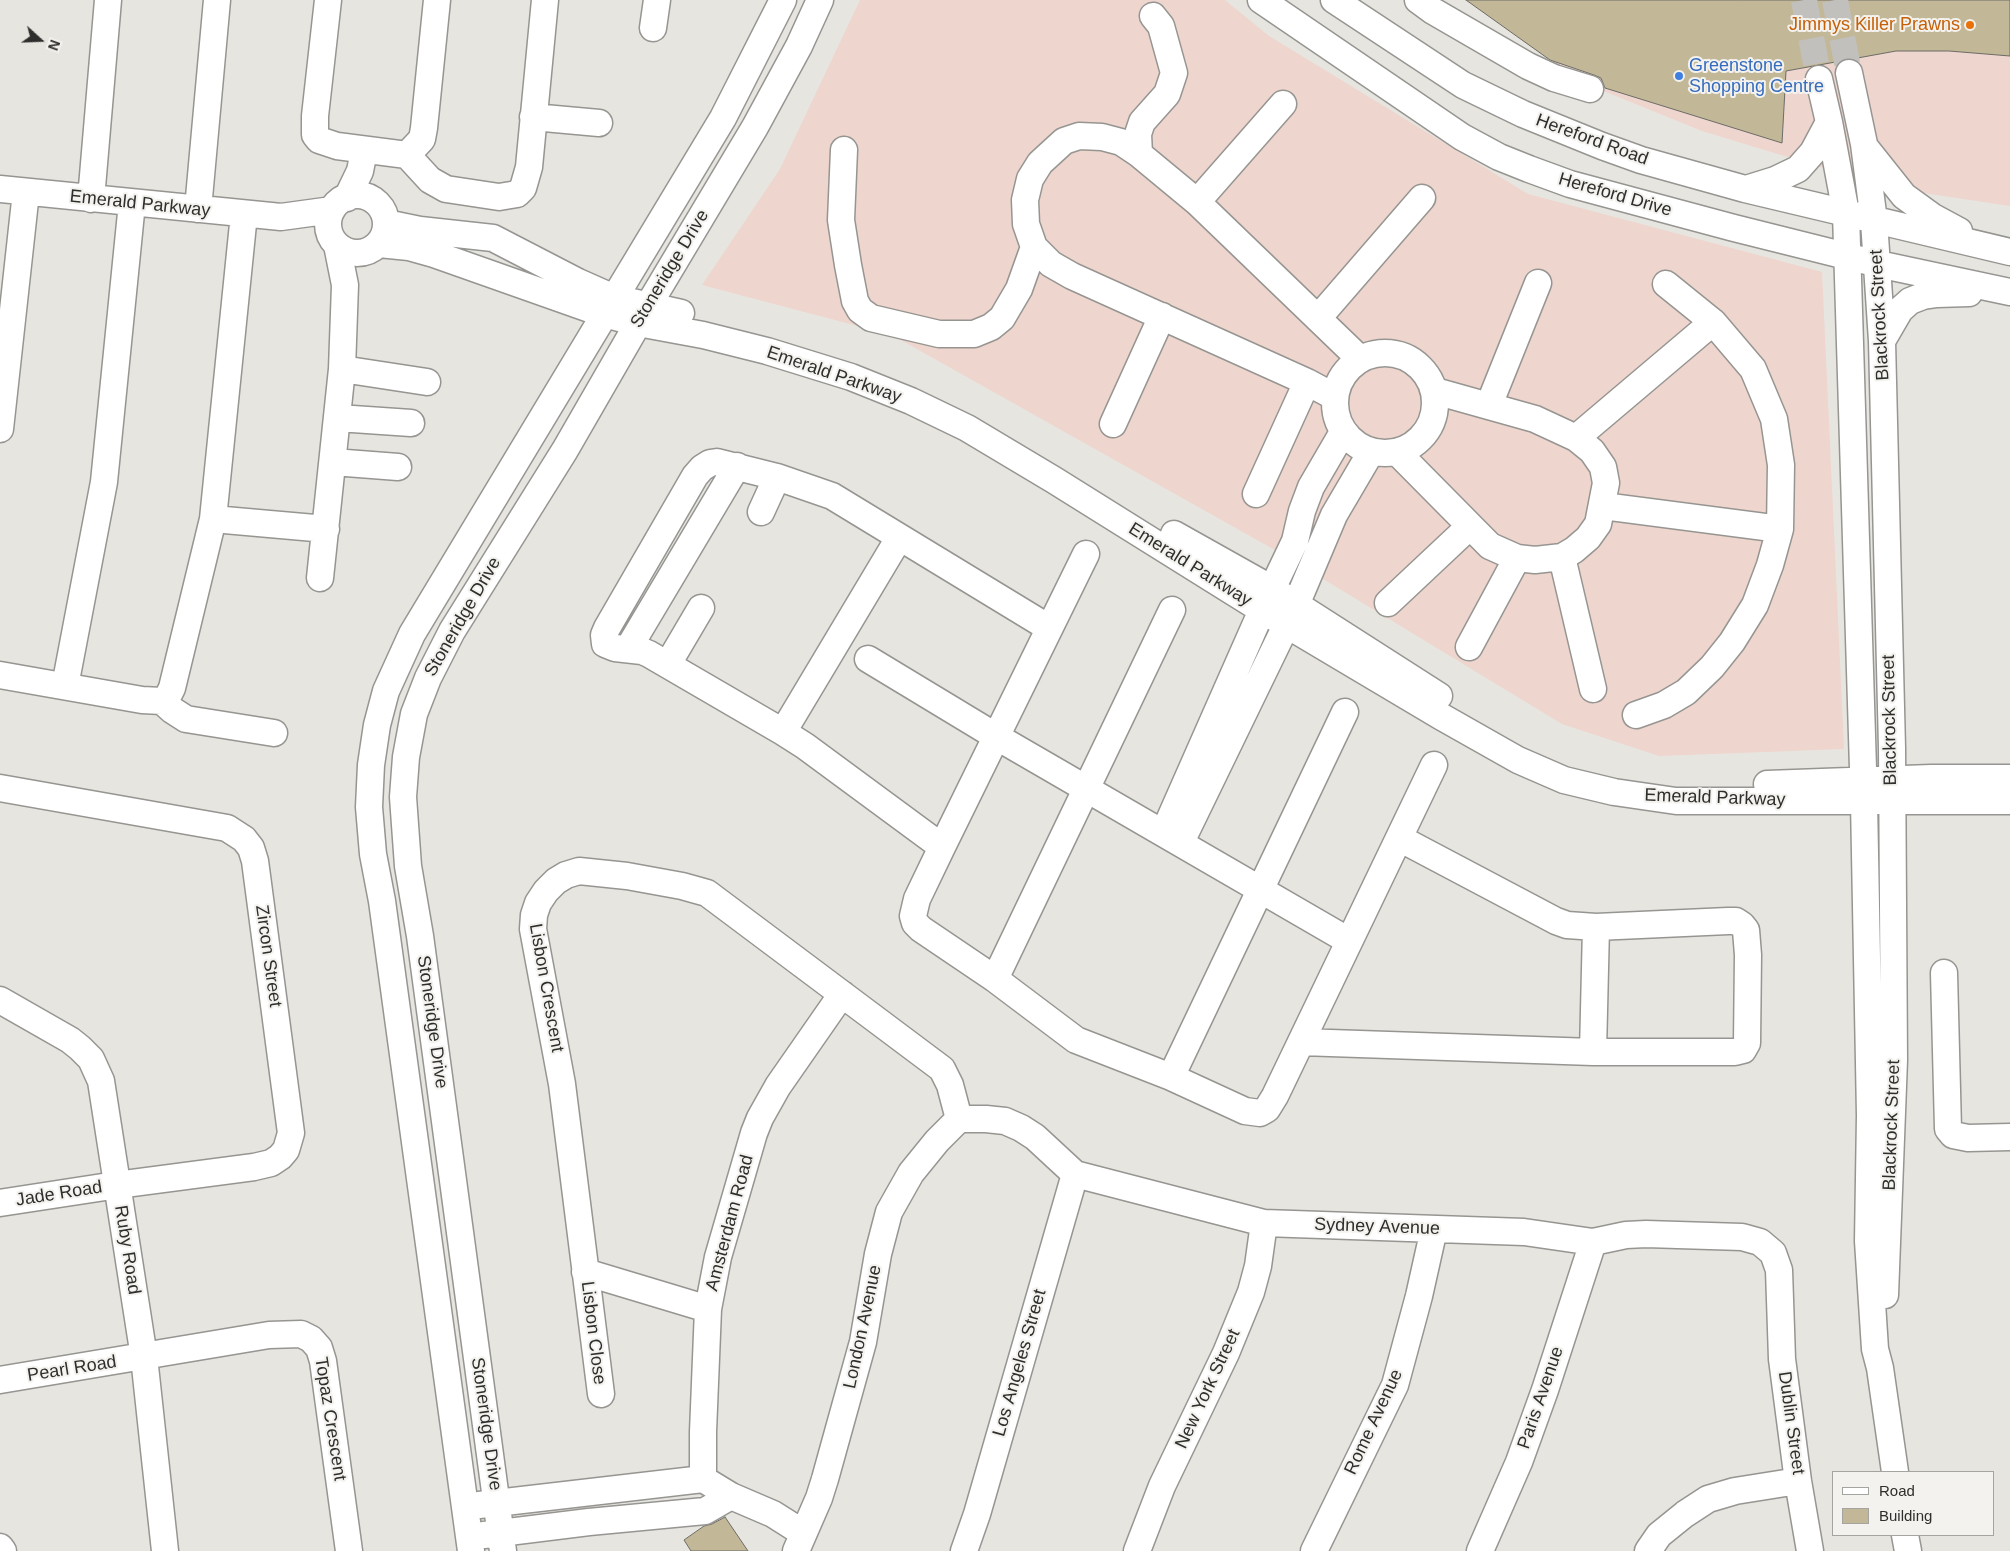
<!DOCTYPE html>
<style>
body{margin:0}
#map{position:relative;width:2010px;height:1551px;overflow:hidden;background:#e7e5e0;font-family:Arial,sans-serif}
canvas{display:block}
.legend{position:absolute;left:1832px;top:1471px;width:162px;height:65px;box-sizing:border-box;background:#f4f2ee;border:1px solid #a5a4a0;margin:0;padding:6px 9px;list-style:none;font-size:15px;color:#2e2e2c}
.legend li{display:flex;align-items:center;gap:10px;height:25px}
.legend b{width:25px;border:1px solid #a5a4a0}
.north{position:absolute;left:15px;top:15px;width:50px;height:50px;-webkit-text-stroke:4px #f4f2ee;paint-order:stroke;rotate:110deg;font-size:14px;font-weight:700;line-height:20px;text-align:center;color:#2e2e2c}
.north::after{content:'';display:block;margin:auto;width:18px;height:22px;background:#2e2e2c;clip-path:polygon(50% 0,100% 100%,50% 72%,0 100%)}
</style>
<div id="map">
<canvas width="2010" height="1551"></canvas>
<ul class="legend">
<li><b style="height:6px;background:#fff"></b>Road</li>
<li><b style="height:14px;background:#c2b796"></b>Building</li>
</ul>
<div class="north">N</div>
</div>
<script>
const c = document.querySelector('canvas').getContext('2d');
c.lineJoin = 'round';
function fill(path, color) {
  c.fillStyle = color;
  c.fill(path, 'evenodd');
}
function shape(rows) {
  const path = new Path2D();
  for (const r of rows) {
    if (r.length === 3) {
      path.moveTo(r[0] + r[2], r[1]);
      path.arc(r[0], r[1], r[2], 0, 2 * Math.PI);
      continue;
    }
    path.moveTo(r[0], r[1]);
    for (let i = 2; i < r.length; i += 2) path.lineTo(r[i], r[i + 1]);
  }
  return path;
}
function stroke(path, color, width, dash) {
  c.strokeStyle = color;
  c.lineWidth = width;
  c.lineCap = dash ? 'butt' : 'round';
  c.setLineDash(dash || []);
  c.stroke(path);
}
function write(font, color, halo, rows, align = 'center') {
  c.font = font + ' Arial,sans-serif';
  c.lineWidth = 4;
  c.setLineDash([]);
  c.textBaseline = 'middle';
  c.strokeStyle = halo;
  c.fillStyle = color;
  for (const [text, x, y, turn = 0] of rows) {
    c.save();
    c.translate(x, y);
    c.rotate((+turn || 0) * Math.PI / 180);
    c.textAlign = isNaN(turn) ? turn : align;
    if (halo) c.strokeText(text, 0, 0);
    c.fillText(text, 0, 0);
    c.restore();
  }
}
fill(shape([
 [860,0,1225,0,1269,36,1528,194,1822,272,1844,749,1659,756,1562,724,1282,554,892,335,702,285,780,169],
 [1466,0,2010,0,2010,206,1890,188,1702,131,1579,81]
]), '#eed5ce');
const building = shape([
 [1466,0,2010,0,2010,56,1949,51,1896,51,1786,71,1782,143,1605,88,1601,78,1594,75,1550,60,1466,0],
 [725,1517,748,1551,691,1551,684,1540,704,1526,712,1524,725,1517]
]);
fill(building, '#c2b796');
stroke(building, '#6d6c68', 1);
stroke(shape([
 [1804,0,1819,79],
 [1835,0,1849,73]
]), '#c2c0bc', 26, [26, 13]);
const minor = shape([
 [328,0,315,116,315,135,319,140,337,146,407,155,422,139,424,128,437,0],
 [1261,0,1462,137,1499,157,1529,169,1570,184,1734,228,1878,264,2010,292],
 [1334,0,1463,85,1523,114,1602,146,1641,160,1745,189,2010,252],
 [1418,0,1433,11,1528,66,1554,78,1590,89],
 [653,28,657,0],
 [1849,73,1864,144,1874,221,1882,341,1892,748,1894,1060,1885,1295],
 [1819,79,1829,122,1846,213,1864,801,1870,1115,1868,1241,1875,1349,1880,1368,1895,1472],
 [533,117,599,123],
 [1865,147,1904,196,1933,217,1959,231],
 [844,150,841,220,848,265,855,301,860,310,871,318,939,334,974,334,991,327,1002,318,1019,289,1034,247],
 [1139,154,1138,134,1142,122,1167,94,1174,73,1161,26,1153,16],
 [407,155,430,180,446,189,499,197,517,194,523,188,529,167,545,0],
 [0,189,281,217,332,210],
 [1746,189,1775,180,1798,169,1813,152,1829,122],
 [357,224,29],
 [347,198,360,171,364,151],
 [91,199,108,0],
 [1197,202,1283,104],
 [198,209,217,0],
 [386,223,420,230,493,238,578,282,614,298,681,313],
 [379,244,409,247,434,254,604,314,638,323,703,335,767,351,851,377,911,401,967,428,1054,480,1262,610,1442,717,1518,760,1564,780,1614,792,1676,801,2010,801],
 [1319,317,1422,198],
 [1882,341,1900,310,1910,301,1923,296,1937,294,1969,293],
 [1385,403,50],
 [342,369,427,382],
 [1335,397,1307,382,1072,276,1051,264,1034,247,1026,224,1025,200,1030,179,1040,163,1064,141,1079,136,1102,137,1121,142,1139,154,1197,202,1360,359],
 [1489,405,1538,283],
 [338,418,411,423],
 [1113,424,1162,316],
 [0,429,26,192],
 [1576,438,1713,322,1666,284],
 [1397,452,1490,546,1517,558,1535,560,1562,557,1574,550,1588,538,1598,524,1606,483,1603,467,1592,451,1576,438,1535,419,1435,391],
 [333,462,398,467],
 [1256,494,1307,382],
 [1603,506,1780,529,1781,465,1774,419,1753,369,1713,322],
 [761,512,777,477],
 [213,519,326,529],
 [1174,534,1272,589,1439,696],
 [1086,554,942,847,917,899,913,916,915,923,921,929,995,979,1076,1040,1171,1077,1245,1111,1260,1113,1267,1109,1275,1096,1434,765],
 [1562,557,1593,689],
 [320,578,342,369,345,285,337,245],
 [1388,603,1470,526],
 [1469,647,1517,558],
 [628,649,737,466],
 [868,659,997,737,1349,941],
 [668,664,701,608],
 [0,675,142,700,162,701,168,696,172,688,213,519,244,214],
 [65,686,104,482,132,203],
 [162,701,172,710,186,719,274,733],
 [1636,715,1664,705,1686,692,1712,667,1732,642,1755,605,1770,565,1780,529],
 [783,732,899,538],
 [1767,784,1931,778,2010,778],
 [0,788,227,828,244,839,251,848,255,861,291,1133,286,1150,280,1157,271,1163,254,1167,117,1185,0,1203],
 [1164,832,1262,610,1295,541,1302,511,1311,487,1343,432],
 [1181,842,1296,605,1334,515,1371,452],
 [942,847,805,746,783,732,649,654,642,651,615,648,605,644,604,635,607,628,695,476,702,468,710,463,717,462,777,477,832,496,1049,628],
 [1944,973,1948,1129,1953,1135,1968,1138,2010,1137],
 [995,979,1172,610],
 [0,1000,70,1040,80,1048,91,1059,101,1081,144,1357,165,1551],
 [1301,1042,1593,1052,1735,1052,1743,1050,1747,1043,1748,955,1746,930,1742,925,1736,921,1728,921,1596,927,1567,925,1556,921,1399,838],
 [1593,1052,1596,927],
 [1171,1077,1345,712],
 [959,1119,986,1119,1005,1121,1021,1128,1035,1137,1075,1174,1264,1223,1524,1232,1593,1242,1626,1235,1646,1234,1742,1237,1760,1242,1773,1253,1779,1270,1782,1359,1798,1481,1810,1551],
 [585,1272,708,1309],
 [0,1380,269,1335,301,1334,311,1339,319,1348,323,1361,349,1551],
 [601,1394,562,1084,533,929,534,915,538,903,546,891,556,881,566,875,579,871,627,876,682,886,707,893,942,1069,950,1085,959,1119],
 [703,1479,703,1432,708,1309,718,1257,754,1133,760,1118,778,1086,842,994],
 [479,1505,703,1479,731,1496,773,1514,803,1533],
 [484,1535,589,1522,705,1511,731,1496],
 [1905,1535,1908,1551],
 [0,1547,3,1551],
 [471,1551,382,901,373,854,369,807,371,765,377,725,386,691,412,634,723,118,783,0],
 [503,1551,420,936,408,866,403,797,406,757,414,714,428,678,452,631,565,450,648,306,755,127,799,46,820,0],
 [796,1551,819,1498,825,1479,863,1342,878,1254,889,1212,911,1173,937,1141,959,1119],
 [964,1551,977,1514,1075,1174],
 [1137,1551,1162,1486,1226,1353,1251,1292,1258,1266,1264,1223],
 [1314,1551,1395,1385,1419,1296,1434,1229],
 [1480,1551,1519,1462,1545,1390,1593,1242],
 [1648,1551,1659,1535,1685,1514,1708,1499,1735,1491,1798,1481]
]);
stroke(minor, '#969591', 29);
stroke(minor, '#fff', 26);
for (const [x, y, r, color] of [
 [1970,25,5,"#e8710a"],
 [1679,76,5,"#3f7fe0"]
]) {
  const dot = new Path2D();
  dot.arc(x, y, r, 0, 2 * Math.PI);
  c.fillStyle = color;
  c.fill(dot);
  stroke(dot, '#f4f2ee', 2);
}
write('18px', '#c56008', '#f4f2ee', [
 ["Jimmys Killer Prawns",1960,25]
], 'right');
write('18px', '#366cbe', '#f4f2ee', [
 ["Greenstone",1689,66],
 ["Shopping Centre",1689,87]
], 'left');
write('18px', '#2e2e2c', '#f4f2ee', [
 ["Hereford Road",1592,140,20],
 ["Hereford Drive",1615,195,16],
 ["Emerald Parkway",140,204,6],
 ["Stoneridge Drive",670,269,-59],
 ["Blackrock Street",1880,315,-93],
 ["Emerald Parkway",834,375,19],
 ["Emerald Parkway",1190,565,32],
 ["Stoneridge Drive",463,617,-60],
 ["Blackrock Street",1890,720,-91],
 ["Emerald Parkway",1715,798,2],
 ["Zircon Street",268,956,82],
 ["Lisbon Crescent",546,988,80],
 ["Stoneridge Drive",432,1022,82],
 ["Blackrock Street",1892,1125,-88],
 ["Jade Road",59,1194,-9],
 ["Amsterdam Road",730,1223,-75],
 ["Sydney Avenue",1377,1227,2],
 ["Ruby Road",127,1250,81],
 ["London Avenue",863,1327,-78],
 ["Lisbon Close",593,1333,83],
 ["Los Angeles Street",1020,1363,-74],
 ["Pearl Road",72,1369,-9],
 ["New York Street",1208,1389,-65],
 ["Paris Avenue",1541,1398,-71],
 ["Topaz Crescent",330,1419,81],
 ["Rome Avenue",1374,1422,-65],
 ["Dublin Street",1791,1423,82],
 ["Stoneridge Drive",486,1424,82]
]);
</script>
